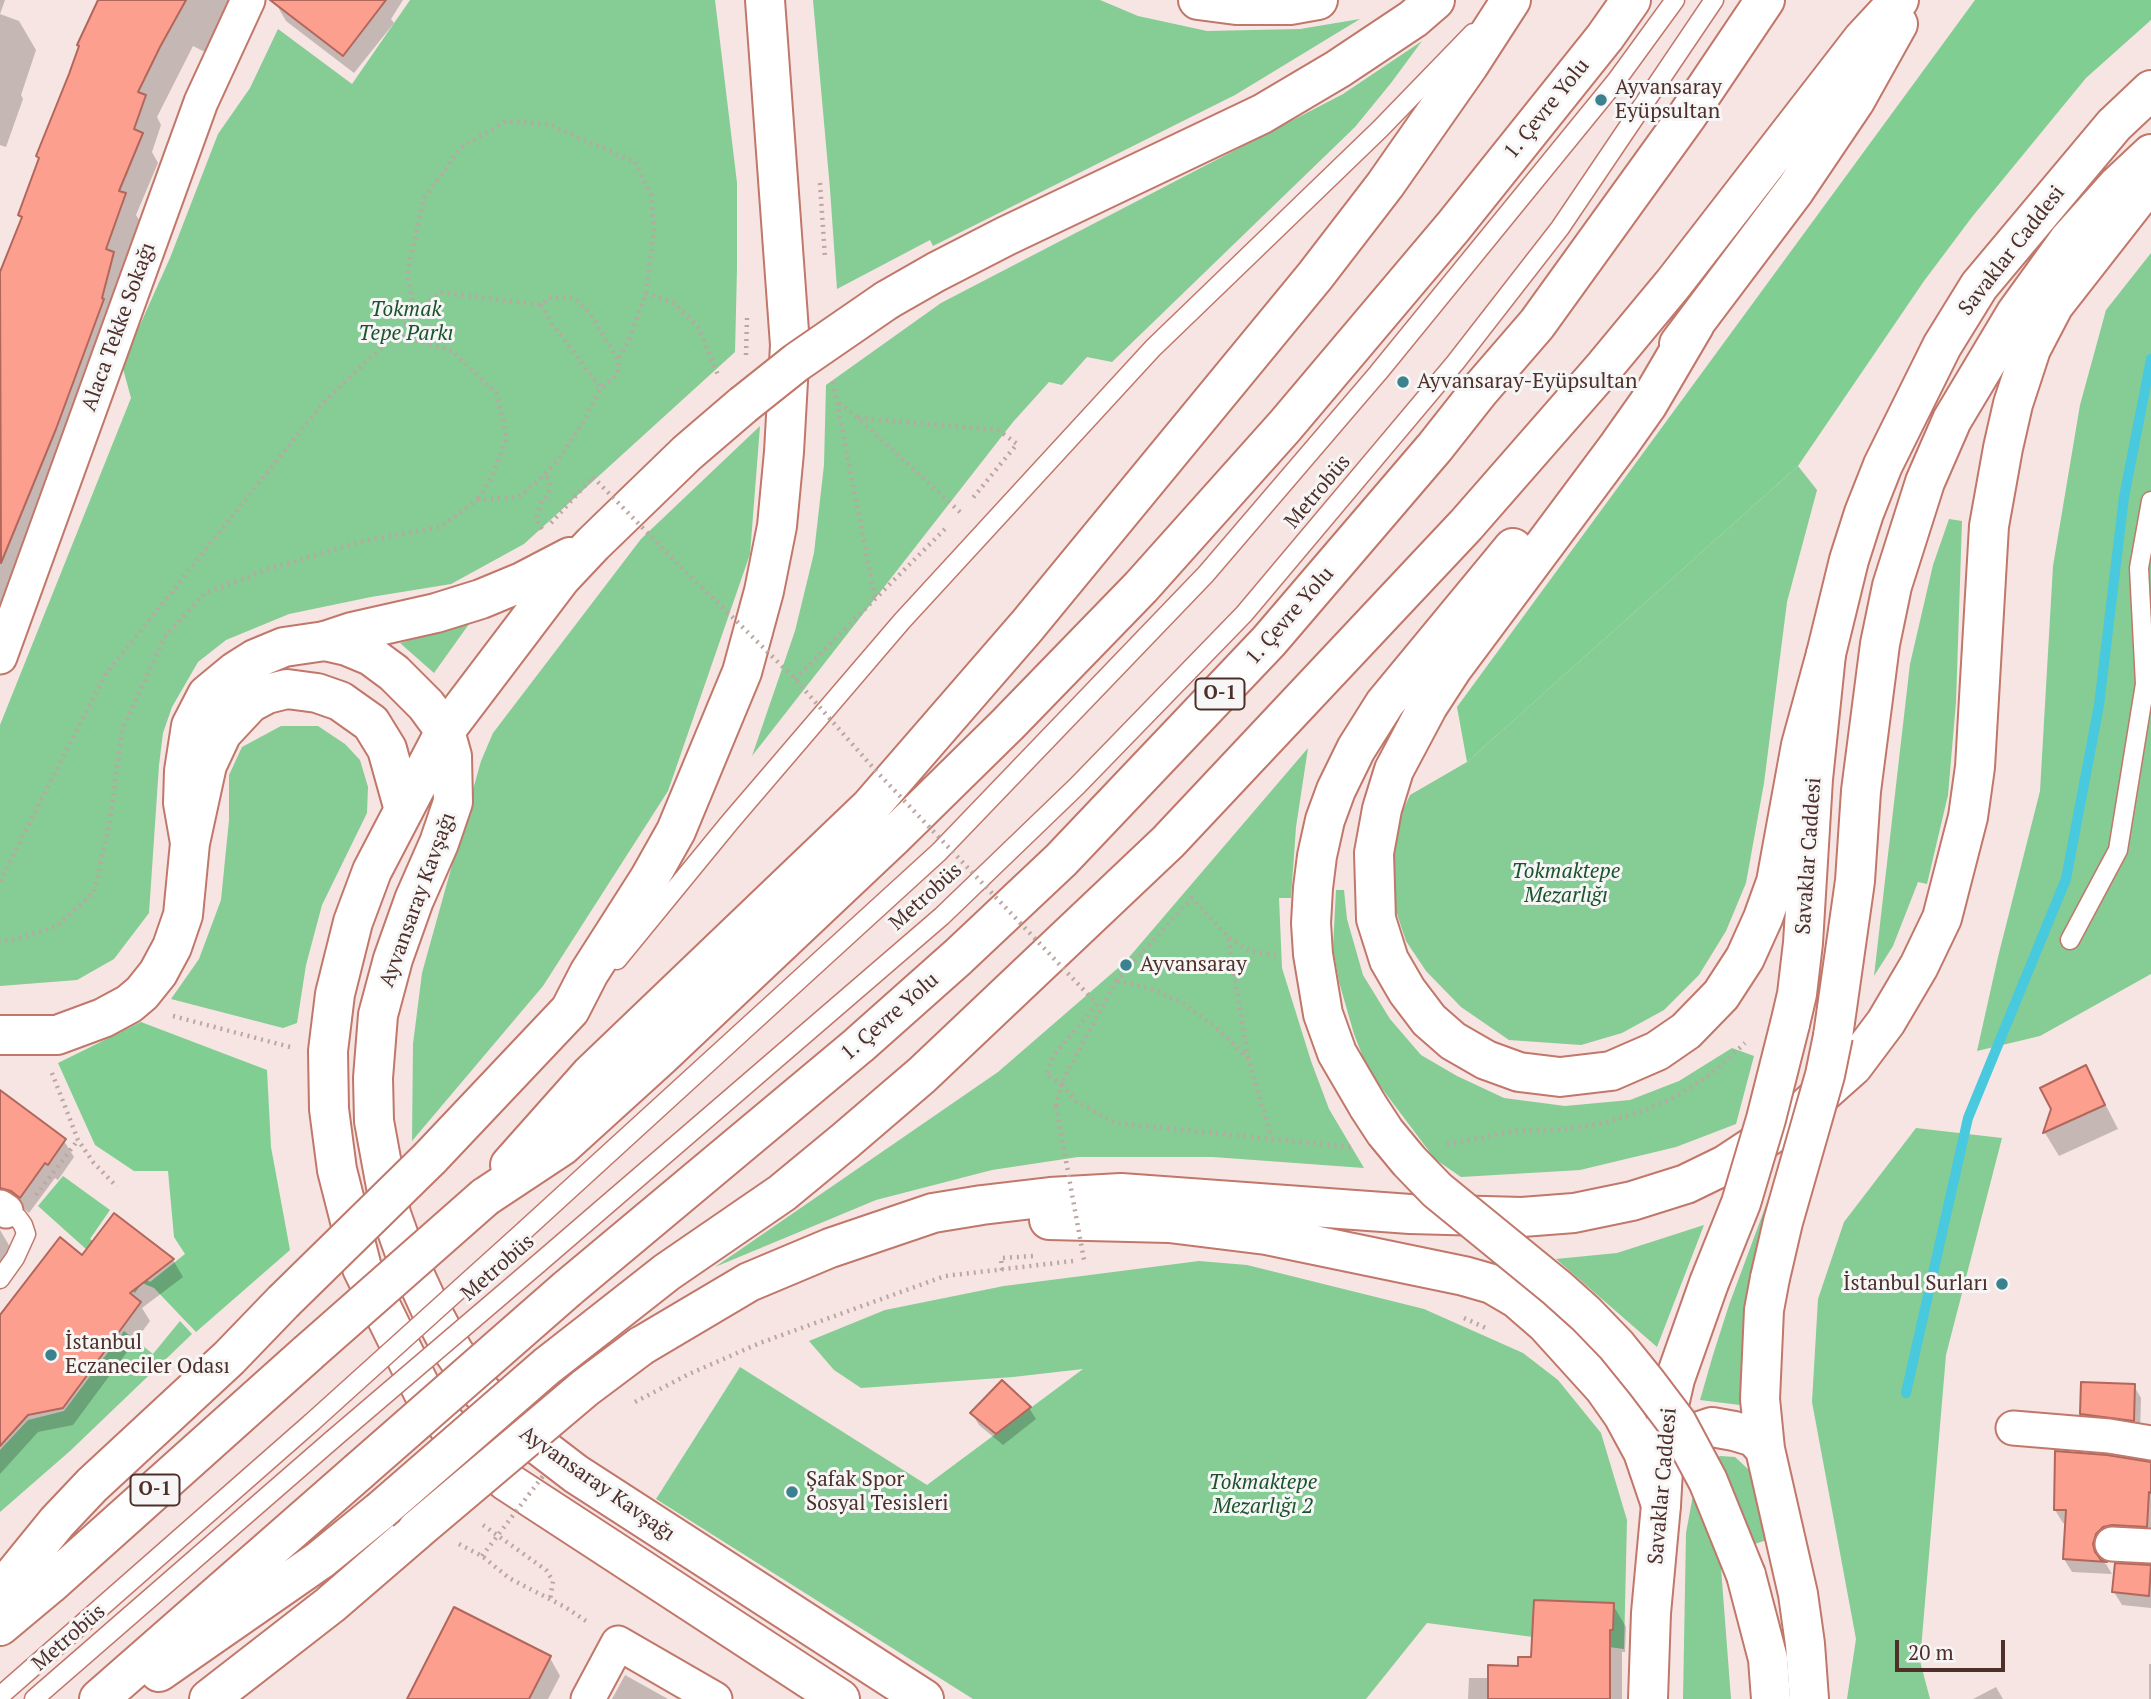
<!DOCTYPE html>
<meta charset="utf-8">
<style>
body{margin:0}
#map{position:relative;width:2151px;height:1699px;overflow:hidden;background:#f6e5e2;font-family:"PT Serif",serif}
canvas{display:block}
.scale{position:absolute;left:1895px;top:1640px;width:110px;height:32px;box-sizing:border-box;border:4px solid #4f2f29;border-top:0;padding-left:9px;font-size:21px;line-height:24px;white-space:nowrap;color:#4f2f29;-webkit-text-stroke:5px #f6f6f6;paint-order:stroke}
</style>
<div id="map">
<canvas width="2151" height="1699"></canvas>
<div class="scale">20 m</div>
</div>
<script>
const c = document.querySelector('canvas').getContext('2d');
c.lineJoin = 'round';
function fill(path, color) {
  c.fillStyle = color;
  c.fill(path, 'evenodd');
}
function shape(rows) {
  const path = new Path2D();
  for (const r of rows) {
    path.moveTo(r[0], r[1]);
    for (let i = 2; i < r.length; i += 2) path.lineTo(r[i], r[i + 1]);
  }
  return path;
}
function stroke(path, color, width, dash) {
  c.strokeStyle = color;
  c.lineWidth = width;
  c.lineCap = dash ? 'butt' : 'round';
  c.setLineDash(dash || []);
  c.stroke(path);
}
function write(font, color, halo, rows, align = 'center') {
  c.font = font + ' "PT Serif",serif';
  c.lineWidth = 6;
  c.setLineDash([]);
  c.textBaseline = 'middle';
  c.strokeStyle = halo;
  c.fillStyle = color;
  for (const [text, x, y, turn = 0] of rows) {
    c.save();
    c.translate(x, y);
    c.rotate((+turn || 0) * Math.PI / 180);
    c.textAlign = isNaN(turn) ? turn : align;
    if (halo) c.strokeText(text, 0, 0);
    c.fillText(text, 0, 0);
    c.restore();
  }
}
fill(shape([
 [410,0,715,0,737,183,737,268,735,352,524,544,451,584,371,597,289,614,226,640,198,662,172,707,163,733,159,765,149,913,114,959,77,980,0,986,0,725,131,398,122,365,170,258,218,134,250,88,278,29,352,84],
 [813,0,1100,0,1138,16,1207,31,1300,29,1360,19,1235,95,933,246,930,240,837,289,830,189],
 [1422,41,1391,83,1355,127,1112,362,1087,357,1062,385,1049,382,1013,422,752,756,795,631,814,553,824,465,826,385,941,303,1343,94],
 [2151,253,2151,974,2040,1036,1977,1051,1998,957,2040,791,2053,566,2080,405,2106,310],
 [760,426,750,554,668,791,543,986,412,1141,413,1044,422,973,481,761,493,733,641,539],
 [1798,466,1817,490,1787,602,1764,783,1746,883,1726,931,1699,975,1664,1010,1622,1033,1581,1045,1509,1040,1461,1007,1426,971,1406,941,1395,908,1391,873,1396,825,1410,795,1467,762],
 [1949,519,1962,521,1956,702,1948,795,1927,884,1918,882,1893,946,1874,976,1910,664,1933,565],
 [469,624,434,673,400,643],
 [281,726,318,726,345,744,360,760,368,787,367,813,322,905,306,965,297,1023,283,1028,171,999,199,959,221,900,229,820,229,775,242,747],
 [1308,748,1296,827,1291,898,1279,898,1282,968,1311,1061,1329,1109,1364,1168,1213,1157,1078,1157,992,1170,876,1200,715,1267,998,1072,1125,962],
 [1336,890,1344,890,1347,919,1363,975,1390,1019,1421,1055,1457,1076,1504,1098,1565,1106,1630,1100,1679,1081,1732,1048,1754,1056,1736,1124,1676,1147,1580,1170,1461,1177,1435,1159,1368,1070,1354,1034,1339,982,1333,948],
 [1916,1128,2002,1138,1946,1355,1920,1661,1930,1699,1847,1699,1856,1639,1812,1402,1818,1299,1844,1222],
 [1769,1197,1777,1198,1748,1406,1700,1400,1713,1355,1729,1305],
 [1704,1225,1657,1347,1556,1259,1617,1253],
 [1199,1261,1247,1265,1424,1309,1523,1353,1558,1380,1601,1433,1627,1520,1624,1649,1427,1623,1366,1699,973,1699,656,1499,740,1367,927,1485,1083,1369,1013,1377,861,1388,834,1370,809,1341,885,1310,1004,1286],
 [180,1321,192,1334,70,1451,0,1512,0,1450,28,1420,64,1411,124,1331,153,1354],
 [1720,1456,1735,1457,1749,1470,1767,1540,1720,1555,1731,1699,1683,1699,1686,1533,1693,1495,1706,1463]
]), '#85cc95');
fill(shape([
 [1975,0,2151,0,2151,20,2086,78,1972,217,1924,281,1798,466,1467,762,1457,707],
 [141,1022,267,1070,271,1147,290,1250,196,1332,154,1288,142,1283,135,1293,38,1206,63,1176,110,1210,90,1239,150,1282,185,1254,174,1237,168,1171,134,1171,95,1145,58,1063]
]), '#81ce93');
fill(shape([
 [0,0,5,0,0,14],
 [100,0,238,0,209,54,193,46,157,117,161,125,152,152,158,163,136,215,141,223,0,619,0,277,22,220,20,215,40,160,38,156],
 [277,0,403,0,391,19,394,23,354,73,286,21,275,2],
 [0,14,19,21,36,50,21,95,23,99,6,147,0,145],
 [2086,1067,2118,1129,2059,1156,2045,1133,2053,1109],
 [0,1092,64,1141,74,1157,58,1180,55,1178,29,1213,22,1207,11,1204,0,1206],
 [114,1216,173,1260,183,1277,142,1308,150,1321,73,1425,38,1432,0,1474,0,1318,83,1257],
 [0,1230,10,1247,0,1263],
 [2134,1386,2141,1398,2140,1432,2089,1426,2082,1414],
 [1029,1408,1036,1419,1003,1445,979,1425,972,1413],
 [2151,1463,2151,1539,2103,1546,2099,1556,2100,1561,2106,1564,2112,1574,2072,1572,2064,1559,2067,1523,2063,1523,2055,1510],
 [2117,1565,2151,1567,2151,1608,2122,1605,2114,1592],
 [1613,1605,1626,1627,1625,1652,1622,1652,1622,1699,1468,1699,1469,1678,1490,1678,1520,1667],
 [550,1658,560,1676,548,1699,408,1699],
 [2149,1664,2151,1664,2151,1699,2149,1699],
 [625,1675,668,1699,612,1699],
 [1996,1687,2003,1699,1973,1699]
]), '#0003');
stroke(shape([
 [1906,1393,1968,1118,2066,879,2099,705,2124,497,2151,359]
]), '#48c9de', 10);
const building = shape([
 [98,0,186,0,160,47,138,92,146,95,134,129,143,133,119,191,126,193,106,249,114,252,102,298,104,299,56,429,1,563,0,272,22,217,18,215,39,158,36,156,69,74,79,46,77,45,98,0],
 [270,0,386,0,343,56,270,0],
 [2086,1065,2105,1105,2043,1133,2051,1109,2040,1088,2086,1065],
 [0,1090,66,1139,48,1165,45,1163,20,1198,11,1191,0,1188,0,1090],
 [114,1213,174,1259,130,1293,141,1302,63,1408,28,1415,0,1446,0,1315,60,1237,82,1255,114,1213],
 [1002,1380,1031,1407,996,1434,970,1413,1002,1380],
 [2081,1382,2135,1384,2134,1421,2080,1414,2081,1382],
 [2055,1451,2107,1455,2151,1462,2151,1493,2149,1492,2147,1527,2112,1525,2103,1527,2096,1534,2093,1544,2095,1552,2101,1560,2107,1562,2063,1559,2066,1510,2054,1510,2055,1451],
 [2115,1563,2151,1565,2149,1596,2112,1592,2115,1563],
 [1534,1600,1614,1603,1613,1630,1610,1630,1610,1699,1488,1699,1488,1665,1518,1666,1518,1657,1531,1657,1534,1600],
 [454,1607,551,1656,529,1699,407,1699,454,1607]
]);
fill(building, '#fc9f8f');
stroke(building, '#b1675b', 2);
const service = shape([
 [2070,940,2118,850,2145,684,2139,568,2151,501],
 [617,960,730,822,902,621,1153,348,1380,129,1473,33],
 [526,1229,939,852,1206,574,1378,373,1616,81,1675,0],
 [538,1264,942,916,1077,786,1244,614,1455,363,1560,228,1714,0],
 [0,1279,15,1258,26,1234,23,1225,18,1218,6,1211],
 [0,1696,311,1423],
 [34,1699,333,1439]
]);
const minor = shape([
 [0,657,201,102,248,0],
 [0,1207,6,1211],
 [2013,1428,2109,1436,2151,1443],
 [2112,1544,2151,1546],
 [588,1699,618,1643,715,1699]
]);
const secondary = shape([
 [445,731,372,871,353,922,335,994,328,1051,329,1109,337,1170,362,1268,424,1394,453,1433,506,1481,840,1699],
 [190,843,183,803,184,771,191,726,207,695,236,671,255,659,284,647,325,641,347,646,371,656,394,673,426,705,445,731,452,756,453,802,439,843,414,900,393,959,378,1015,373,1078,374,1121,391,1214,406,1256,430,1308,453,1351,479,1389,512,1425,576,1474,924,1699],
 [0,1035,57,1035,103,1018,129,1004,142,993,158,973,172,947,183,915,190,843,207,765,222,733,250,703,267,694,287,689,317,693,340,701,371,723,387,749,404,810]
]);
const primary = shape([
 [1790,1024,1797,994,1803,943,1813,779,1826,654,1849,560,1864,513,1883,465,1942,346,1979,286,2114,125,2151,90],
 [1833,1036,1855,881,1861,791,1880,644,1892,586,1925,482,1952,420,2016,313,2068,241,2118,185,2151,154],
 [1770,1278,1764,1310,1760,1399,1765,1449,1798,1594,1805,1644,1809,1699],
 [1666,1448,1691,1434,1712,1427,1734,1431,1754,1437,1765,1449],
 [1648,1699,1651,1613,1661,1505,1666,1418,1675,1379,1709,1283]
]);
const trunk = shape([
 [1198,0,1236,5,1290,5,1318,0],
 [887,300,936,272,1006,236,1262,114,1338,69,1413,19,1435,0],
 [1695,324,1648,404,1619,445,1452,669,1428,706,1394,770,1382,809,1374,853,1376,919,1389,960,1407,991,1429,1020,1453,1041,1486,1060,1519,1072,1560,1077,1611,1071,1657,1051,1686,1031,1721,995,1745,958,1763,918,1776,882,1801,745,1826,654],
 [1679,344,1795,190,1855,101,1898,24],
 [325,641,352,632,436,613,481,599,522,582,570,557],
 [445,731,561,578,593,544,687,453,743,405],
 [1368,1106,1337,1053,1323,1014,1313,954,1311,923,1313,888,1317,856,1325,820,1336,790,1356,749,1385,703,1513,548],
 [430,1158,570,1010,589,973,649,879,676,831,742,672,764,591,777,526,784,452,790,345,765,0],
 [510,1165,590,1075,870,807,1027,626,1315,276,1385,185,1469,65,1511,0],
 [485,1197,562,1146,660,1057,893,837,1008,724,1141,587,1285,426,1453,227,1605,37,1631,0],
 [1049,1220,1169,1223,1266,1235,1464,1276,1492,1284,1516,1298,1546,1324,1604,1388,1623,1415,1643,1452,1661,1505],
 [567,1289,859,1045,958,957,1061,860,1269,641,1435,447,1480,390,1537,324,1687,116,1765,0],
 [597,1327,667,1272,782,1193,845,1141,922,1075,1168,842,1466,525,1605,366,1673,284,1862,40,1899,0],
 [641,1346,749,1282,830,1248,933,1213,982,1205,1050,1197,1121,1193,1410,1214,1522,1217,1574,1213,1632,1201,1686,1184,1725,1165,1790,1122,1853,1066,1886,1022,1919,966,1942,918,1968,817,1975,767,1989,526,2003,448,2013,404,2031,349,2054,305,2151,181],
 [1746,1575,1768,1659,1771,1699],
 [0,1592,57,1522,92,1485,229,1358,283,1302],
 [0,1626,49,1585,308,1353],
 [159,1672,320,1560,380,1511],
 [99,1699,358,1472],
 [209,1699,330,1605,417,1530]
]);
stroke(service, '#c1776a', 21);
stroke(minor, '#c1776a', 37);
stroke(secondary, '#c1776a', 42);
stroke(primary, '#c1776a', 42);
stroke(trunk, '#c1776a', 42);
stroke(shape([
 [820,183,825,258],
 [646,293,674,303,698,327,718,375],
 [541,305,552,324,601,388],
 [415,314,407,274,424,198,461,147,506,121,548,124,635,162,651,195,654,230,646,293,630,337,618,360],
 [396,334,452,351,497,394,507,438,492,477,477,500],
 [746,355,747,318],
 [833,382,875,598],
 [839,403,858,418,961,513],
 [858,418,998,430,1017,444,972,499],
 [551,523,593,477],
 [542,529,536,519,541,503,548,495,550,488,549,480,545,474],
 [676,562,702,587],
 [795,679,945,529],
 [0,881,105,675,323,403,439,292,541,305,551,297,574,298,590,313,618,360,619,369,615,376,601,388,582,424,559,459,537,482,518,497,477,500,440,527,363,541,268,569,204,594,164,638,122,730,110,821,94,892,57,926,17,939,0,941],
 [1229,938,1249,951,1275,955],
 [1117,981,1149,988,1181,1002,1214,1026,1248,1058,1272,1138],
 [173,1016,290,1047],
 [1248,1058,1228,937,1192,898,1116,981,1061,1084,1076,1101,1115,1123,1351,1147],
 [52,1073,78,1140,93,1162,117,1187],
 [1056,1106,1061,1084,1046,1074,1054,1055,1097,1004],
 [1447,1144,1517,1131,1557,1130,1605,1123,1645,1110,1677,1096,1715,1071,1745,1043],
 [36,1195,78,1140],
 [1002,1270,1001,1258,1034,1256],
 [1464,1318,1488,1329],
 [635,1402,689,1374,760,1343,945,1276,1073,1261],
 [483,1525,546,1570,553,1581,550,1600],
 [459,1544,482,1556,509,1578,565,1607,589,1623]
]), '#bca6a2', 4.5, [2, 5]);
stroke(service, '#fff', 18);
stroke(minor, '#fff', 33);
stroke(secondary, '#fff', 38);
stroke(primary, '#fff', 38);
stroke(trunk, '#fff', 38);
const serviceBridge = shape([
 [311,1423,526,1229],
 [333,1439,538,1264]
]);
const primaryBridge = shape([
 [1770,1278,1783,1222,1825,1075,1833,1036],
 [1709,1283,1741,1203,1766,1119,1790,1024]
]);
const trunkBridge = shape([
 [743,405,797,362,887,300],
 [1368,1106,1385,1132,1409,1161,1437,1190,1557,1288,1586,1314,1616,1345,1646,1382,1677,1423,1708,1481,1746,1575],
 [283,1302,430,1158],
 [308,1353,485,1197],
 [358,1472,567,1289],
 [380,1511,547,1366,597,1327],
 [417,1530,585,1388,641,1346]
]);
stroke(serviceBridge, '#c1776a', 21, []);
stroke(primaryBridge, '#c1776a', 42, []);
stroke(trunkBridge, '#c1776a', 42, []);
stroke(shape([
 [593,477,676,562],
 [702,587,795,679,877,772,1097,1004],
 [1056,1106,1084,1260],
 [482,1556,543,1476]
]), '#bca6a2', 4.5, [2, 5]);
stroke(serviceBridge, '#fff', 18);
stroke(primaryBridge, '#fff', 38);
stroke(trunkBridge, '#fff', 38);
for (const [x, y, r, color] of [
 [1601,100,7,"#3c828e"],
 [1403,382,7,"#3c828e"],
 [1126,965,7,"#3c828e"],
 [2002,1284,7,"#3c828e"],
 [51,1355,7,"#3c828e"],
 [792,1492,7,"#3c828e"]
]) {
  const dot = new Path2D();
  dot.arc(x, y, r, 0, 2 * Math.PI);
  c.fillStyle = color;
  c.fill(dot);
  stroke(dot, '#f6f6f6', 2.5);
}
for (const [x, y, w] of [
 [1220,694,49],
 [155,1490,49]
]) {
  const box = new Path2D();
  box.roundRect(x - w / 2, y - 15.5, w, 31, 5);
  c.fillStyle = '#f6f6f6';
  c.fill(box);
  stroke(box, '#4f2f29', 2);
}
write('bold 19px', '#4f2f29', null, [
 ["O-1",1220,694],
 ["O-1",155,1490]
]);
write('21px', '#4f2f29', '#f6f6f6', [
 ["Ayvansaray",1615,88],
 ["Eyüpsultan",1615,112],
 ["Ayvansaray-Eyüpsultan",1417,382],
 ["Ayvansaray",1140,965],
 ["İstanbul Surları",1988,1284,"right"],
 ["İstanbul",65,1343],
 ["Eczaneciler Odası",65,1367],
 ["Şafak Spor",806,1480],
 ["Sosyal Tesisleri",806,1504]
], 'left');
write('21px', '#4f2f29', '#f6f6f6', [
 ["1. Çevre Yolu",1547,109,-51],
 ["Savaklar Caddesi",2012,251,-52],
 ["Alaca Tekke Sokağı",119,327,-70],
 ["Metrobüs",1318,492,-50],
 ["1. Çevre Yolu",1290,616,-49],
 ["Savaklar Caddesi",1809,856,-86],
 ["Metrobüs",926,897,-42],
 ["Ayvansaray Kavşağı",418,900,-70],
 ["1. Çevre Yolu",890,1017,-41],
 ["Metrobüs",498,1268,-41],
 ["Ayvansaray Kavşağı",597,1484,35],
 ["Savaklar Caddesi",1663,1486,-85],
 ["Metrobüs",69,1638,-41]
]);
write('italic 21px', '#1b532c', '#f6f6f6', [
 ["Tokmak",406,310],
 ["Tepe Parkı",406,334],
 ["Tokmaktepe",1566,872],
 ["Mezarlığı",1566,896],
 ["Tokmaktepe",1263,1483],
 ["Mezarlığı 2",1263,1507]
]);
</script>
